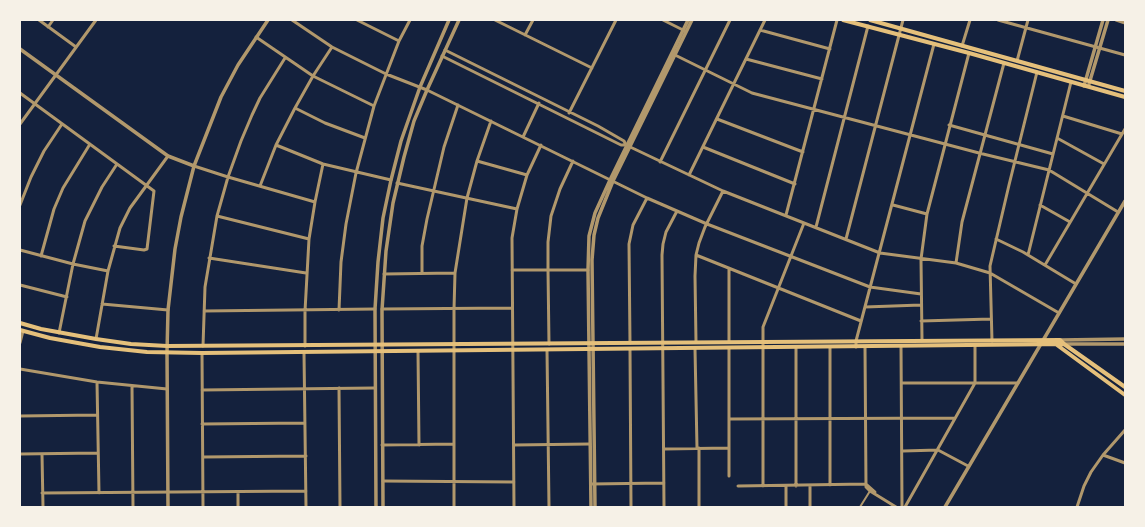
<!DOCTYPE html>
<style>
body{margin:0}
#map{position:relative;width:1145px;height:527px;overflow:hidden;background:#14213d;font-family:"Noto Serif",serif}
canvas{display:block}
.frame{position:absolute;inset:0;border:21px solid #f6f1e7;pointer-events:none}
</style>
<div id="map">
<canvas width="1145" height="527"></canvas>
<div class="frame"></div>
</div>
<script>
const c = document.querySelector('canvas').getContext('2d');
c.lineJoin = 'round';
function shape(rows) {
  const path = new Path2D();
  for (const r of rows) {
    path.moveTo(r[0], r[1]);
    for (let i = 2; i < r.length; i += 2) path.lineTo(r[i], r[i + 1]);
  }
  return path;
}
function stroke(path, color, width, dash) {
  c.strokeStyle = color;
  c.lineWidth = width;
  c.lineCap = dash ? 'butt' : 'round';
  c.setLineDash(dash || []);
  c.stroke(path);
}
stroke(shape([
 [860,507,870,491]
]), '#b1986c', 2);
stroke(shape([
 [39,20,76,47],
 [292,20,332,47,386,74,427,90,647,198,707,224,870,287,921,294],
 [357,20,399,41],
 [495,20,592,68],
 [663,20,685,31],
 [998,20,1125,55],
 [1116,20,1125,23],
 [48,27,53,20],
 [760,30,830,49],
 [525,35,533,20],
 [256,37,313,76,374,106],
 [962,46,970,20],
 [445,50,598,126,624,141,626,145],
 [675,55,752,93,979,153,1049,170,1118,212],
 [442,56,621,145,626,145,723,191,880,253,956,263,990,273,1059,313],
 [746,59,822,79],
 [1017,61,1028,20],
 [20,93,154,191,147,249,144,250,114,246],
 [295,108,325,123,365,138],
 [569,113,616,20],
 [1063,116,1122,134],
 [717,119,803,152],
 [20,124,96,20],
 [949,125,1053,154],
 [523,137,539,103],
 [1057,138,1104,164],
 [276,145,323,164,391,180],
 [703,147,795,184],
 [477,161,527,175],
 [660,162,730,20],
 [194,166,228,177,315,202],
 [689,175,765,20],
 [397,183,517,209],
 [260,186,276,145,295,108,313,76,332,47],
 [20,205,31,177,44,151,62,124],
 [893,205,927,214],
 [1040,205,1070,222],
 [786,215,837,20],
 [217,216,309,239],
 [816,227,868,26],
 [846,239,903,20],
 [996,239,1023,252,1076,284],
 [20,250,73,264,108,271],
 [696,255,861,321],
 [1028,255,1071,82],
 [41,256,54,209,63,188,90,144],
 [209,258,306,273],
 [956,263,962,222,1004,63],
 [1045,265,1125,129],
 [729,268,729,342],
 [512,270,588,270],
 [422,272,422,246,427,219,444,147,458,105],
 [384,274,455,273],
 [20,285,67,297],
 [102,304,168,310],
 [865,307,921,305],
 [382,309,512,308],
 [339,310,341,262,346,224,356,173,374,106,399,41,410,20],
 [204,311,375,309],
 [921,321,991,319],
 [59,333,73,264,85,221,102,187,117,164],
 [96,339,108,271,120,228,130,208,168,156],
 [922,340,921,259,927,214,969,53],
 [992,341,990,266,1009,185,1037,72],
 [696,342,695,276,696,255,699,243,705,227,723,191],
 [20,343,23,331],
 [630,343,629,244,633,225,647,198],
 [549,344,548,270,548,242,551,216,560,189,573,161],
 [203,346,205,287,217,216,228,177,241,141,252,115,260,98,285,58],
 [305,346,305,311,309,239,315,202,323,164],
 [901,346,902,507],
 [830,347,830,485],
 [856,347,856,341,934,44],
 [865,347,866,487,870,491,896,507],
 [796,348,796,486],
 [695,349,697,448],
 [547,350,549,507],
 [630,350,631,507],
 [418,351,419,445],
 [202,353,203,507],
 [304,353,306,507],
 [20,369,97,382,167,389],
 [97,382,99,493],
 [902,383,1018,383],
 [132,386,133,507],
 [339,388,340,507],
 [202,390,374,388],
 [20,416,97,415],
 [729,419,955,418],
 [202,424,305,423],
 [382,445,454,444],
 [514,445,590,444],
 [664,449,729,448],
 [903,451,938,450,968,466],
 [20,454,98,453],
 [42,454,43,507],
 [1103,455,1125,463],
 [203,457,306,456],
 [729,476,729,348],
 [383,481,514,482],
 [591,484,664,483],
 [810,485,810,507],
 [738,486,866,484,875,492],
 [763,486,763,327,804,223],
 [786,486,786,507],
 [238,492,238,507],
 [42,493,306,491],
 [454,507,454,309,455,273,467,198,477,161,491,121],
 [514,507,512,238,517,209,527,175,541,145],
 [664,507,662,255,663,244,666,232,677,211],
 [699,507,699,448],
 [905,507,975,383,975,345],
 [1077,507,1084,486,1091,472,1103,455,1125,430]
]), '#b1986c', 3);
stroke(shape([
 [20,49,168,156,194,166],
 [1089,84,1108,20],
 [1084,86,1103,20],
 [1060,340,1125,339],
 [1064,344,1125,344],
 [168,507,167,352,168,310,175,249,181,217,194,166,221,97,238,65,268,20],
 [376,507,375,309,378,262,383,218,391,180,401,141,420,87,449,20],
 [383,507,382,310,386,251,393,203,404,157,414,121,427,90,459,20],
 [591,507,588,270,589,236,595,213,610,180,688,20],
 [595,507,592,260,594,235,598,218,613,181,692,20],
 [945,507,1125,201]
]), '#b1986c', 3.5);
stroke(shape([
 [843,20,969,53,1125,97],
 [870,20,1125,91],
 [20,323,41,329,96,339,131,344,167,346,1060,340,1064,344,1125,387],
 [20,330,50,338,100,347,147,352,202,353,1064,344],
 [1057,345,1125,395]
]), '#e5c07b', 4);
</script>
